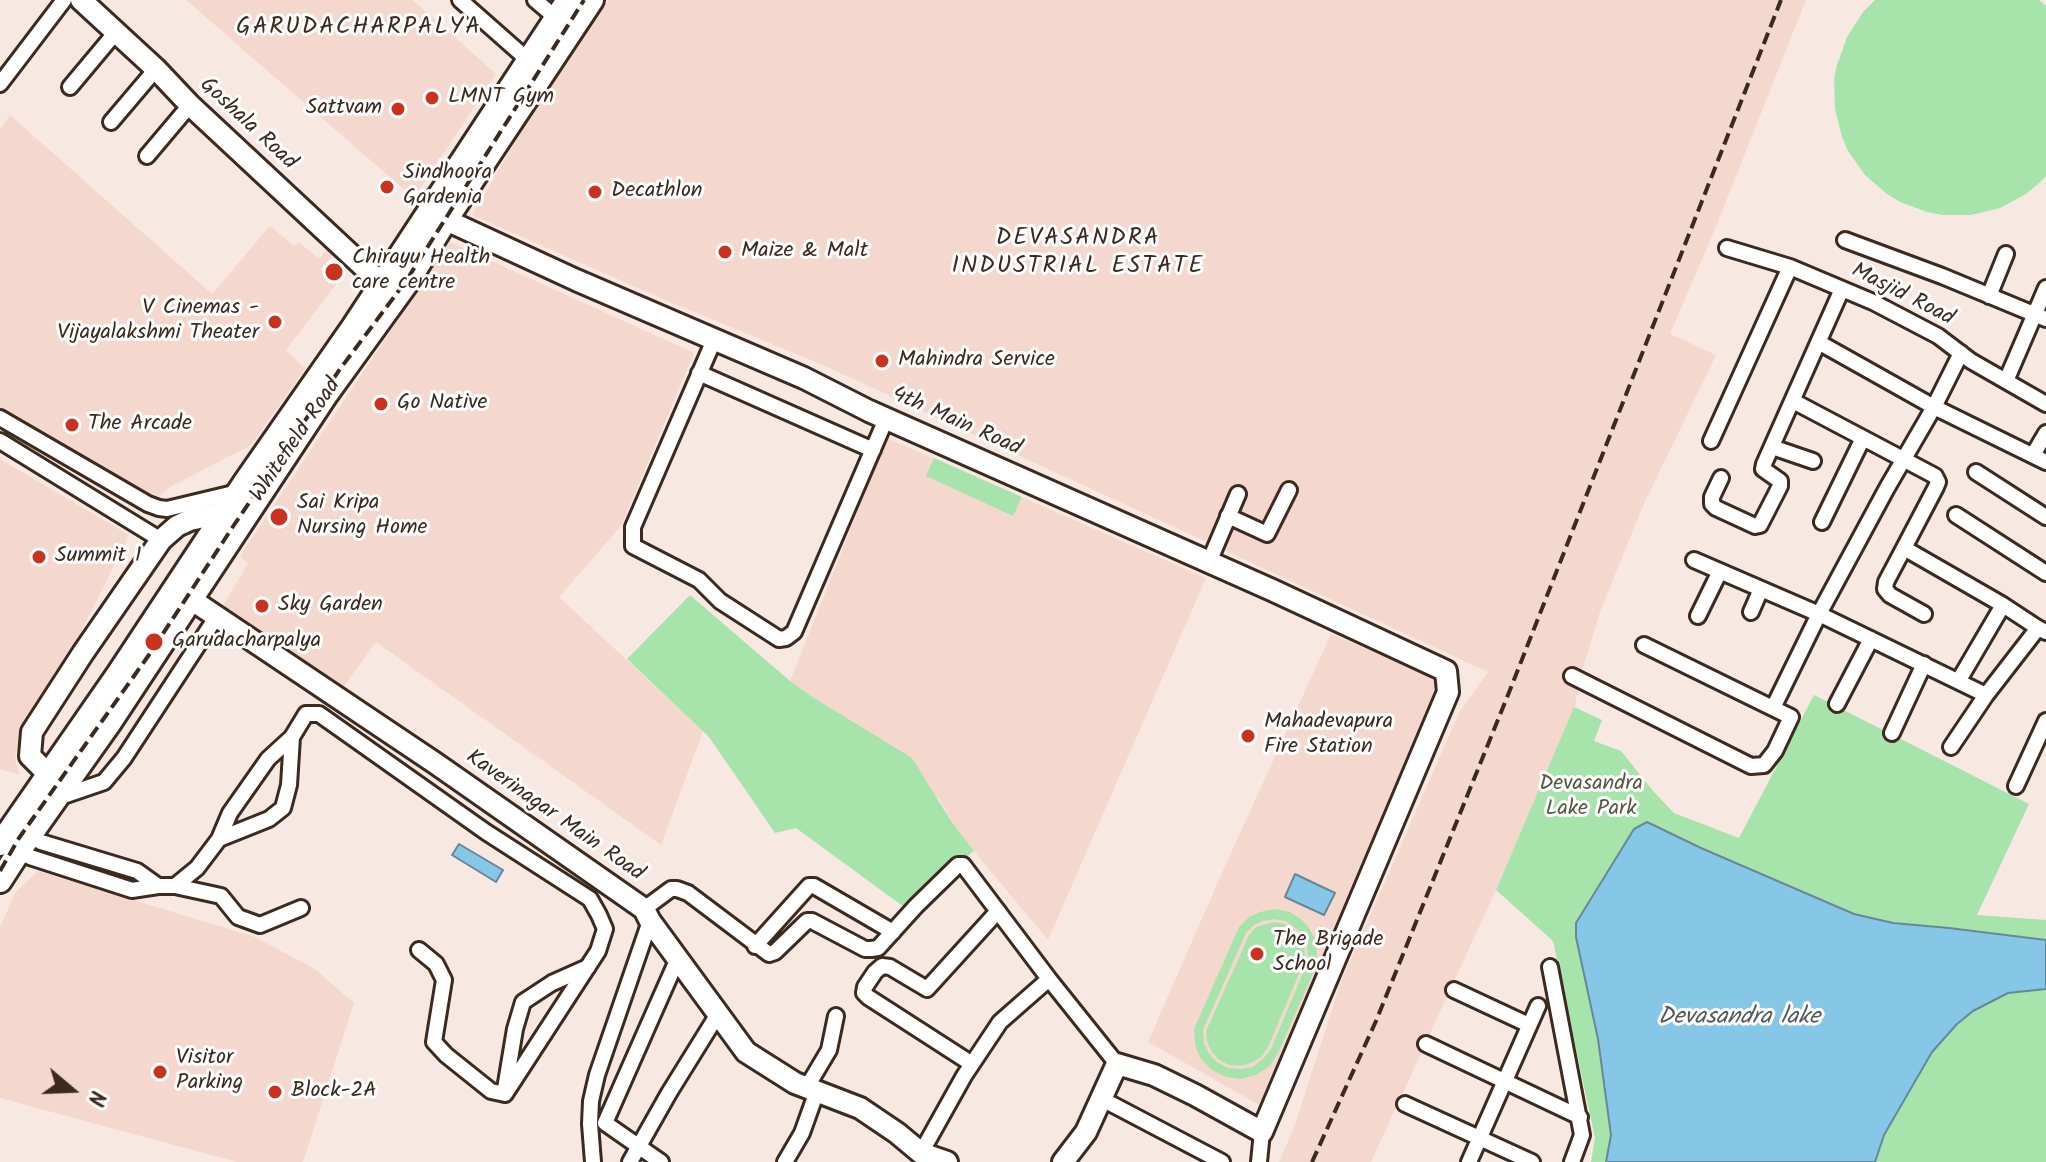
<!DOCTYPE html>
<style>
body{margin:0}
#map{position:relative;width:2046px;height:1162px;overflow:hidden;background:#f8e8e2;font-family:Kalam,sans-serif}
canvas{display:block}
.north{position:absolute;left:32px;top:1050px;width:80px;height:80px;-webkit-text-stroke:6px #fff;paint-order:stroke;rotate:109deg;font-size:22px;font-weight:700;line-height:32px;text-align:center;color:#3b2a1e}
.north::after{content:'';display:block;margin:auto;width:28px;height:36px;background:#3b2a1e;clip-path:polygon(50% 0,100% 100%,50% 72%,0 100%)}
</style>
<div id="map">
<canvas width="2046" height="1162"></canvas>
<div class="north">N</div>
</div>
<script>
const c = document.querySelector('canvas').getContext('2d');
c.lineJoin = 'round';
function fill(path, color) {
  c.fillStyle = color;
  c.fill(path, 'evenodd');
}
function shape(rows) {
  const path = new Path2D();
  for (const r of rows) {
    path.moveTo(r[0], r[1]);
    for (let i = 2; i < r.length; i += 2) path.lineTo(r[i], r[i + 1]);
  }
  return path;
}
function stroke(path, color, width, dash) {
  c.strokeStyle = color;
  c.lineWidth = width;
  c.lineCap = dash ? 'butt' : 'round';
  c.setLineDash(dash || []);
  c.stroke(path);
}
function write(font, color, halo, rows, align = 'center') {
  c.font = font + ' Kalam,sans-serif';
  c.lineWidth = 6;
  c.setLineDash([]);
  c.textBaseline = 'middle';
  c.strokeStyle = halo;
  c.fillStyle = color;
  for (const [text, x, y, turn = 0] of rows) {
    c.save();
    c.translate(x, y);
    c.rotate((+turn || 0) * Math.PI / 180);
    c.textAlign = isNaN(turn) ? turn : align;
    if (halo) c.strokeText(text, 0, 0);
    c.fillText(text, 0, 0);
    c.restore();
  }
}
fill(shape([
 [186,0,413,0,496,74,414,198],
 [609,0,1806,0,1715,229,1670,334,1716,355,1642,508,1600,612,1581,674,1575,706,1496,890,1371,1162,1279,1162,1296,1122,1340,984,1459,713,1488,672,823,365,665,300,472,215,530,117],
 [10,115,212,294,270,226,294,246,299,242,319,259,328,249,334,254,321,269,337,283,286,350,305,369,251,445,172,486,154,499,0,408,0,130],
 [450,242,694,353,621,526,559,597,703,731,661,845,376,642,343,688,220,610,248,564,240,556],
 [887,438,1206,578,1048,940,974,851,951,821,940,800,814,698,790,681],
 [0,459,129,535,61,672,20,733,15,760,20,775,0,769],
 [1331,634,1434,677,1438,686,1437,701,1261,1106,1148,1042,1225,866],
 [38,871,255,937,315,969,354,1003,303,1162,237,1162,0,1098,0,927,15,893]
]), '#f4d8cd');
fill(shape([
 [1875,0,2039,0,2046,6,2046,176,2038,184,2026,194,2000,208,1971,215,1942,215,1927,212,1900,202,1887,194,1865,175,1848,151,1842,137,1835,109,1834,79,1837,65,1847,37,1863,12],
 [934,458,1022,497,1013,516,926,476],
 [690,595,790,681,814,698,912,758,951,821,974,851,904,907,796,828,775,833,709,737,627,659],
 [1814,695,2029,804,1977,915,2046,920,2046,940,1950,928,1893,923,1854,914,1701,848,1646,822,1576,923,1576,937,1598,1039,1611,1135,1606,1162,1591,1162,1595,1138,1553,941,1496,890,1574,707,1602,720,1594,741,1621,751,1654,792,1674,813,1739,838],
 [1275,909,1290,912,1302,920,1309,928,1316,941,1317,957,1314,971,1278,1053,1270,1066,1256,1075,1241,1079,1226,1077,1212,1070,1201,1059,1195,1045,1194,1029,1239,927,1249,917,1260,912],
 [1274,919,1286,921,1302,933,1307,944,1308,956,1305,968,1271,1049,1263,1059,1253,1067,1241,1069,1228,1068,1217,1062,1209,1054,1204,1043,1203,1030,1246,933,1254,925,1263,921],
 [1274,922,1285,924,1299,935,1304,945,1305,956,1302,967,1268,1047,1261,1057,1251,1063,1240,1066,1229,1065,1219,1060,1212,1052,1207,1042,1206,1031,1249,935,1256,927],
 [2046,989,2046,1162,1875,1162,1884,1135,1932,1052,1957,1024,1973,1011,2008,993]
]), '#a7e4ab');
const water = shape([
 [1647,822,1701,848,1854,914,1893,923,1949,928,2046,940,2046,989,2008,993,1973,1011,1957,1024,1932,1052,1884,1135,1875,1162,1606,1162,1611,1135,1598,1039,1576,937,1576,923,1634,829,1647,822],
 [459,844,503,870,496,882,452,855,459,844],
 [1295,874,1335,893,1324,915,1285,897,1295,874]
]);
fill(water, '#86c7e7');
stroke(water, '#688897', 2);
const street = shape([
 [460,0,528,60],
 [535,0,556,18],
 [0,84,64,0],
 [70,87,116,32],
 [111,122,156,69],
 [147,156,190,105],
 [1845,240,1942,276,2046,319],
 [1727,248,1790,267,1873,302,1938,336,1971,361,2046,404],
 [1989,296,2006,254],
 [714,340,633,527,633,546,699,580,720,601,779,639,786,638,794,632,886,419],
 [1820,343,1934,407,2046,462],
 [699,373,873,450],
 [2006,381,2046,288],
 [1793,401,1935,476,1938,482,1936,487,1904,548,2003,605,1959,680],
 [0,418,148,504,159,508,167,509,238,492],
 [0,441,161,540],
 [1711,441,1790,267],
 [1772,447,1813,461],
 [2033,455,2046,433],
 [1976,472,2046,517],
 [1721,478,1712,497,1712,504,1716,508,1755,526,1760,525,1780,486,1780,481,1763,469,1764,464,1842,289],
 [1956,515,2046,573],
 [1228,516,1267,534,1289,490],
 [1822,522,1863,438],
 [1904,548,1886,582,1885,589,1890,595,1924,614],
 [1694,560,1819,614,1986,695,2038,628,2046,632],
 [1209,562,1238,494],
 [2003,605,2038,628],
 [1751,612,1761,589],
 [1698,616,1720,571],
 [1572,676,1751,766,1764,765,1775,751,1791,717,1644,645],
 [1837,704,1871,639],
 [1773,708,1819,614,1887,488,1934,407,1961,353],
 [1892,733,1924,664],
 [1951,747,1986,695],
 [2016,786,2046,721],
 [60,797,104,782,124,758,217,616],
 [219,839,269,819,283,808,289,785,292,737],
 [19,852,30,857,132,890,158,886,137,871,41,842,30,835],
 [158,886,175,886,197,868,219,839,230,813,268,759,292,737,306,714,319,714,486,832,590,899,599,915,605,929,598,951,505,1094],
 [175,886,221,896,238,917,260,925,301,908],
 [644,909,671,889,677,889,688,893,769,954,775,952,807,921,812,921,865,949,871,949,878,948,916,906,958,865,963,865,1049,979,1117,1064],
 [755,946,809,886,814,886,893,932],
 [419,950,436,964,444,980,434,1042,446,1055,491,1091,505,1094],
 [1550,967,1582,1135,1572,1162],
 [1454,990,1529,1025],
 [1426,1044,1580,1117],
 [972,1064,868,997,864,993,865,987,875,972,882,966,890,967,927,989,998,911],
 [807,1087,829,1050,836,1016],
 [505,1089,515,1029,523,1002,552,983,588,967],
 [1102,1099,1222,1162],
 [1405,1104,1532,1162],
 [921,1153,964,1076,1000,1022,1049,979],
 [593,1162,590,1124,591,1101,597,1075,650,921],
 [630,1162,669,1093,718,1014],
 [661,1162,605,1123,678,958],
 [785,1162,802,1133,817,1091],
 [1259,1162,1262,1132],
 [1469,1162,1538,1006]
]);
const secondary = shape([
 [81,0,156,69,190,105,381,283],
 [446,220,576,280,804,378,869,411,1272,590,1446,671,1448,692,1262,1132,1195,1095,1154,1075,1117,1064,1086,1132,1063,1162],
 [192,600,435,763,644,909,650,921,746,1052,795,1083,860,1108,897,1133,921,1153,947,1162],
 [48,774,30,756,32,732,83,653,161,540,177,526,190,520,226,512]
]);
const primary = shape([
 [0,844,118,674,245,482,353,327,568,0],
 [0,881,22,847,109,724,326,395,407,283,446,220,592,0]
]);
stroke(street, '#3b2a1e', 20);
stroke(secondary, '#3b2a1e', 26);
stroke(primary, '#3b2a1e', 28);
stroke(street, '#fff', 14);
stroke(secondary, '#fff', 20);
stroke(primary, '#fff', 22);
stroke(shape([
 [0,871,19,838,151,652,234,525,340,369,406,281,584,0],
 [1312,1162,1376,1021,1508,695,1781,0]
]), '#3b2a1e', 4, [12, 6]);
for (const [x, y, r, color] of [
 [432,98,8,"#c8321e"],
 [398,109,8,"#c8321e"],
 [387,187,8,"#c8321e"],
 [595,192,8,"#c8321e"],
 [725,252,8,"#c8321e"],
 [334,272,10,"#c8321e"],
 [275,322,8,"#c8321e"],
 [882,361,8,"#c8321e"],
 [381,404,8,"#c8321e"],
 [72,425,8,"#c8321e"],
 [279,517,10,"#c8321e"],
 [39,557,8,"#c8321e"],
 [262,606,8,"#c8321e"],
 [154,642,10,"#c8321e"],
 [1248,736,8,"#c8321e"],
 [1257,954,8,"#c8321e"],
 [160,1072,8,"#c8321e"],
 [275,1092,8,"#c8321e"]
]) {
  const dot = new Path2D();
  dot.arc(x, y, r, 0, 2 * Math.PI);
  c.fillStyle = color;
  c.fill(dot);
  stroke(dot, '#fff', 3);
}
write('22px', '#3b2a1e', '#fff', [
 ["LMNT Gym",448,98],
 ["Sattvam",382,109,"right"],
 ["Sindhoora",403,174],
 ["Gardenia",403,199],
 ["Decathlon",611,192],
 ["Maize & Malt",741,252],
 ["Chirayu Health",352,259],
 ["care centre",352,284],
 ["V Cinemas -",259,309,"right"],
 ["Vijayalakshmi Theater",259,334,"right"],
 ["Mahindra Service",898,361],
 ["Go Native",397,404],
 ["The Arcade",88,425],
 ["Sai Kripa",297,504],
 ["Nursing Home",297,529],
 ["Summit 1",55,557],
 ["Sky Garden",278,606],
 ["Garudacharpalya",172,642],
 ["Mahadevapura",1264,723],
 ["Fire Station",1264,748],
 ["The Brigade",1273,941],
 ["School",1273,966],
 ["Visitor",176,1059],
 ["Parking",176,1084],
 ["Block-2A",291,1092]
], 'left');
write('22px', '#3b2a1e', '#fff', [
 ["Goshala Road",247,125,43],
 ["Masjid Road",1902,296,27],
 ["4th Main Road",956,423,24],
 ["Whitefield Road",297,441,-56],
 ["Kaverinagar Main Road",554,817,35]
]);
write('22px', '#565841', '#fff', [
 ["Devasandra",1591,785],
 ["Lake Park",1591,810]
]);
c.letterSpacing = '2px';
write('24px', '#3b2a1e', '#fff', [
 ["GARUDACHARPALYA",359,29],
 ["DEVASANDRA",1078,240],
 ["INDUSTRIAL ESTATE",1078,268]
]);
c.letterSpacing = '0px';
write('italic 24px', '#52595a', '#fff', [
 ["Devasandra lake",1739,1019]
]);
</script>
